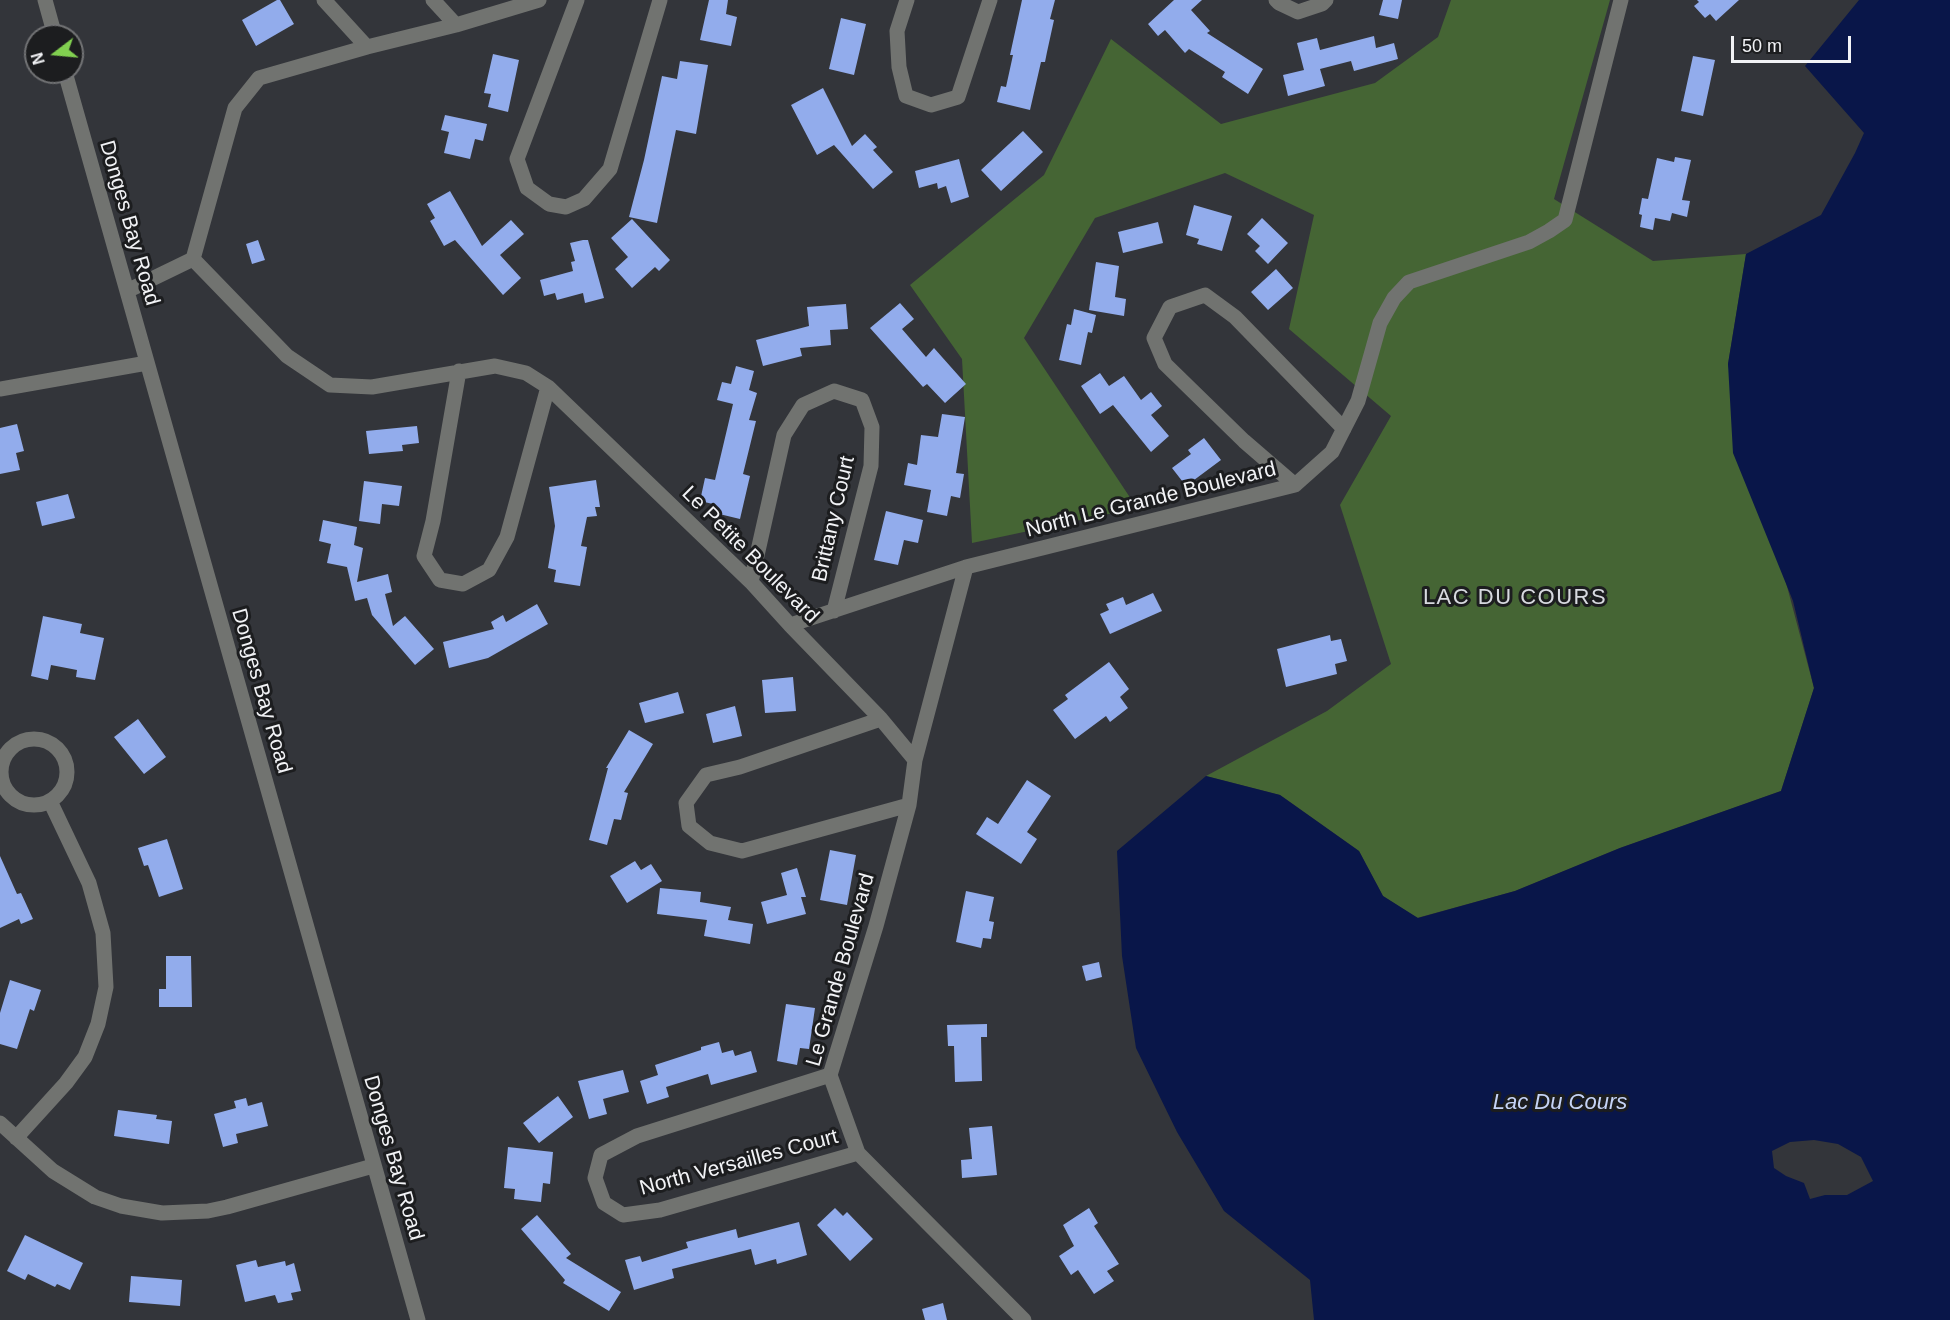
<!DOCTYPE html>
<style>
body{margin:0}
#map{position:relative;width:1950px;height:1320px;overflow:hidden;background:#33353a;font-family:Arial,sans-serif}
canvas{display:block}
.north{position:absolute;left:24px;top:24px;width:60px;height:60px;box-sizing:border-box;background:#1c1d1f;border:2px solid #727375;border-radius:50%;rotate:254deg;font-size:16px;font-weight:700;line-height:24px;text-align:center;color:#f2f3f6}
.north::after{content:'';display:block;margin:auto;width:21px;height:27px;background:#81d050;clip-path:polygon(50% 0,100% 100%,50% 72%,0 100%)}
.scale{position:absolute;left:1731px;top:36px;width:120px;height:27px;box-sizing:border-box;border:3px solid #f2f3f6;border-top:0;padding-left:8px;font-size:18px;line-height:21px;white-space:nowrap;color:#f2f3f6;-webkit-text-stroke:4px #1c1d1f;paint-order:stroke}
</style>
<div id="map">
<canvas width="1950" height="1320"></canvas>
<div class="north">N</div>
<div class="scale">50 m</div>
</div>
<script>
const c = document.querySelector('canvas').getContext('2d');
c.lineJoin = 'round';
function fill(path, color) {
  c.fillStyle = color;
  c.fill(path, 'evenodd');
}
function shape(rows) {
  const path = new Path2D();
  for (const r of rows) {
    if (r.length === 3) {
      path.moveTo(r[0] + r[2], r[1]);
      path.arc(r[0], r[1], r[2], 0, 2 * Math.PI);
      continue;
    }
    path.moveTo(r[0], r[1]);
    for (let i = 2; i < r.length; i += 2) path.lineTo(r[i], r[i + 1]);
  }
  return path;
}
function stroke(path, color, width, dash) {
  c.strokeStyle = color;
  c.lineWidth = width;
  c.lineCap = dash ? 'butt' : 'round';
  c.setLineDash(dash || []);
  c.stroke(path);
}
function write(font, color, halo, rows, align = 'center') {
  c.font = font + ' Arial,sans-serif';
  c.lineWidth = 6;
  c.setLineDash([]);
  c.textBaseline = 'middle';
  c.strokeStyle = halo;
  c.fillStyle = color;
  for (const [text, x, y, turn = 0] of rows) {
    c.save();
    c.translate(x, y);
    c.rotate((+turn || 0) * Math.PI / 180);
    c.textAlign = isNaN(turn) ? turn : align;
    if (halo) c.strokeText(text, 0, 0);
    c.fillText(text, 0, 0);
    c.restore();
  }
}
fill(shape([
 [1451,0,1610,0,1554,199,1653,261,1746,254,1728,364,1814,688,1781,791,1620,848,1515,891,1417,918,1383,896,1359,851,1280,795,1206,776,1327,711,1391,664,1340,505,1391,416,1289,329,1314,215,1225,173,1095,218,1024,338,1137,508,972,543,962,359,910,285,1044,175,1111,39,1221,124,1375,83,1438,37]
]), '#456534');
fill(shape([
 [1859,0,1950,0,1950,1320,1314,1320,1310,1280,1224,1211,1177,1132,1136,1048,1122,956,1117,851,1206,776,1280,795,1359,851,1383,896,1418,918,1515,891,1620,848,1781,791,1814,688,1793,601,1733,453,1728,364,1746,254,1821,215,1855,153,1864,133,1805,66],
 [1814,1140,1838,1144,1861,1157,1873,1181,1847,1195,1825,1195,1810,1199,1804,1183,1786,1176,1774,1168,1772,1151,1790,1142]
]), '#091649');
fill(shape([
 [277,0,280,0,294,24,256,46,242,20],
 [709,0,728,0,726,14,737,17,731,46,700,40],
 [1022,0,1055,0,1050,19,1054,20,1047,52,1045,62,1041,62,1030,110,997,102,1001,86,1006,87,1013,55,1010,55],
 [1174,0,1202,0,1191,10,1210,31,1207,33,1263,69,1248,94,1222,77,1225,72,1189,49,1185,53,1165,30,1158,36,1148,24],
 [1383,0,1402,0,1398,19,1379,15],
 [1697,0,1739,0,1716,21,1710,14,1705,18,1694,6,1699,2],
 [841,18,866,24,854,75,829,69],
 [1374,36,1376,48,1394,43,1398,59,1354,71,1351,61,1320,69,1325,86,1288,96,1283,75,1304,70,1297,43,1317,38,1320,50],
 [493,54,519,60,508,112,488,107,491,94,484,93],
 [1693,56,1715,60,1703,116,1681,111],
 [680,61,708,65,696,134,676,130,657,223,629,217,644,160,662,76,677,79],
 [823,88,852,146,865,134,877,147,873,150,893,172,873,189,834,145,817,155,791,105],
 [445,115,487,124,483,141,475,139,470,159,444,153,449,132,441,130],
 [1023,131,1043,152,1001,191,981,170],
 [1675,157,1691,160,1682,200,1690,201,1687,217,1672,213,1670,221,1655,218,1653,230,1640,227,1642,215,1639,214,1642,198,1648,199,1657,158,1674,162],
 [959,159,969,197,951,203,946,186,938,189,937,183,919,188,915,171],
 [450,191,482,246,511,220,524,234,500,255,521,278,503,295,455,240,444,246,430,221,435,218,427,204],
 [1194,205,1232,216,1222,251,1197,244,1199,239,1186,235],
 [1262,218,1288,243,1268,264,1255,251,1260,246,1247,234],
 [632,219,670,260,659,271,655,267,632,288,615,269,628,257,611,238],
 [1158,222,1163,243,1123,253,1118,232],
 [258,240,265,260,252,264,246,244],
 [583,240,588,240,604,298,585,303,583,293,557,300,555,293,544,296,540,280,573,271,571,262,575,261,570,243],
 [1096,262,1119,266,1115,297,1126,299,1124,316,1089,310],
 [1276,269,1293,288,1268,310,1251,292],
 [900,303,914,319,902,329,926,357,934,348,966,384,945,403,927,384,923,387,870,328],
 [846,304,848,329,830,330,831,345,800,348,802,356,763,366,756,340,809,326,807,307],
 [1074,309,1096,315,1092,333,1088,332,1081,365,1059,360,1067,324,1071,325],
 [736,366,754,371,749,390,757,393,749,420,756,421,743,474,750,476,740,519,711,512,713,504,700,501,705,478,715,480,733,404,717,400,722,382,731,384],
 [1100,373,1109,386,1124,376,1141,400,1151,392,1162,406,1151,415,1169,436,1151,452,1113,405,1100,414,1081,386],
 [942,414,965,417,956,473,964,474,960,498,951,496,947,516,927,512,931,490,904,485,908,463,917,465,921,435,938,437],
 [17,424,24,451,16,453,20,470,0,474,0,428],
 [417,426,419,443,402,445,403,451,369,454,366,431],
 [1204,438,1221,460,1186,486,1172,468,1191,454,1188,450],
 [596,480,600,507,595,507,597,516,587,517,581,546,587,547,580,586,554,582,556,570,548,568,555,526,549,487],
 [364,481,402,486,399,506,382,504,380,524,359,521],
 [68,494,75,518,42,526,36,502],
 [886,511,923,520,918,543,904,540,898,565,874,560],
 [323,520,357,527,354,545,363,548,357,582,388,574,392,592,385,594,393,626,405,616,434,649,415,665,372,615,367,598,355,601,347,567,327,563,331,544,319,541],
 [1153,593,1162,611,1110,634,1100,614,1109,610,1106,604,1123,597,1126,605],
 [537,604,548,624,488,658,449,668,443,642,494,629,491,622,503,615,506,622],
 [43,616,82,624,80,633,104,638,95,680,76,677,77,670,51,665,48,680,31,676],
 [1330,635,1331,641,1341,639,1347,661,1335,664,1337,674,1286,687,1277,649],
 [1109,662,1129,689,1120,697,1128,708,1110,722,1106,716,1075,739,1053,710,1068,699,1065,695],
 [793,677,796,711,765,713,762,680],
 [678,692,684,713,645,723,639,703],
 [735,706,742,736,713,743,706,714],
 [138,719,166,757,144,774,114,737],
 [629,730,653,744,624,792,628,793,621,820,614,819,607,845,589,840,608,768,606,768],
 [1027,780,1051,796,1027,832,1037,839,1021,864,976,834,987,817,998,824],
 [167,839,183,889,159,897,148,865,144,866,138,848],
 [830,850,856,855,847,905,820,900],
 [0,856,17,894,21,893,33,919,21,924,19,919,0,928],
 [635,861,641,870,651,864,662,881,627,903,610,876],
 [797,868,806,897,801,897,806,914,767,924,761,902,787,895,781,873],
 [660,888,701,892,700,902,731,907,728,920,753,924,750,944,704,936,707,920,657,914],
 [966,891,994,897,989,921,994,922,991,939,983,938,981,948,956,942],
 [166,956,191,956,192,1007,159,1007,159,989,166,989],
 [1099,962,1102,977,1086,981,1082,966],
 [10,980,41,990,34,1011,30,1009,17,1049,0,1044,0,1013],
 [786,1004,815,1008,809,1049,800,1048,797,1065,777,1061],
 [987,1024,987,1037,981,1037,982,1081,955,1082,954,1046,948,1046,947,1025],
 [719,1042,722,1053,733,1050,735,1056,751,1051,757,1072,711,1085,708,1074,666,1087,669,1097,647,1104,640,1081,658,1075,655,1065,701,1050,701,1047],
 [623,1070,629,1092,603,1099,607,1114,589,1119,578,1081],
 [558,1096,573,1117,539,1143,523,1123],
 [246,1098,248,1106,262,1102,268,1126,236,1134,238,1143,223,1147,214,1114,236,1108,234,1101],
 [118,1110,157,1115,156,1119,172,1121,169,1144,114,1136],
 [992,1126,997,1175,962,1178,961,1160,972,1159,969,1128],
 [508,1147,553,1152,550,1184,543,1183,541,1202,514,1199,515,1189,504,1188],
 [835,1208,843,1216,847,1212,873,1239,850,1261,817,1225],
 [1089,1208,1098,1223,1094,1226,1119,1264,1107,1271,1114,1281,1094,1294,1078,1270,1071,1275,1059,1256,1074,1246,1063,1225],
 [537,1215,571,1254,566,1258,621,1292,609,1311,563,1283,565,1280,521,1229],
 [799,1222,807,1255,777,1264,776,1259,755,1265,751,1249,672,1269,674,1278,634,1290,625,1260,640,1256,642,1262,688,1248,686,1242,736,1229,738,1238],
 [25,1235,83,1263,70,1290,57,1284,55,1287,28,1274,25,1280,7,1271],
 [256,1260,258,1267,285,1261,286,1266,294,1263,301,1291,291,1293,293,1300,278,1303,275,1295,245,1302,236,1265],
 [131,1276,182,1280,180,1306,129,1302],
 [943,1303,947,1320,925,1320,922,1309]
]), '#92acec');
stroke(shape([
 [45,0,55,36],
 [324,0,367,47],
 [433,0,456,25],
 [577,0,517,159,527,188,549,204,566,207,584,199,610,169,660,0],
 [907,0,897,31,899,67,906,96,931,105,958,97,990,0],
 [1276,0,1279,3,1298,12,1322,4,1326,0],
 [65,72,418,1320],
 [193,259,235,108,259,78,367,47,456,25,539,0],
 [127,291,193,259,287,356,330,385,372,387,495,366,526,373,548,387,751,582,790,625,881,719,915,760],
 [459,371,433,521,424,556,440,580,463,584,489,570,507,537,548,387],
 [0,389,147,363],
 [1295,485,1244,441,1165,364,1154,338,1170,307,1205,295,1235,317,1344,429],
 [966,567,915,760,909,805,876,926,830,1075,858,1153,1024,1320],
 [751,582,784,435,803,405,834,391,862,400,872,427,871,466,834,611],
 [790,625,966,567,1295,485,1332,452,1358,401,1380,323,1394,298,1409,282,1529,242,1549,231,1565,220,1621,0],
 [881,719,740,767,706,775,686,803,689,826,710,843,742,851,909,805],
 [34,772,33],
 [830,1075,637,1136,601,1155,595,1178,604,1203,623,1215,660,1210,858,1153],
 [0,1123,53,1171,95,1197,121,1206,162,1213,208,1211,227,1207,373,1166],
 [16,1138,66,1083,85,1057,98,1024,106,987,103,933,89,883,50,801]
]), '#717370', 15);
write('21px', '#f2f3f6', '#1c1d1f', [
 ["Donges Bay Road",129,223,74],
 ["North Le Grande Boulevard",1151,500,-14],
 ["Brittany Court",834,519,-77],
 ["Le Petite Boulevard",750,555,45],
 ["Donges Bay Road",261,691,74],
 ["Le Grande Boulevard",841,970,-74],
 ["Donges Bay Road",393,1158,74],
 ["North Versailles Court",739,1163,-15]
]);
c.letterSpacing = '1.5px';
write('22px', '#d7d9df', '#1c1d1f', [
 ["LAC DU COURS",1515,598]
]);
c.letterSpacing = '0px';
write('italic 22px', '#c5d3f6', '#1c1d1f', [
 ["Lac Du Cours",1560,1103]
]);
</script>
